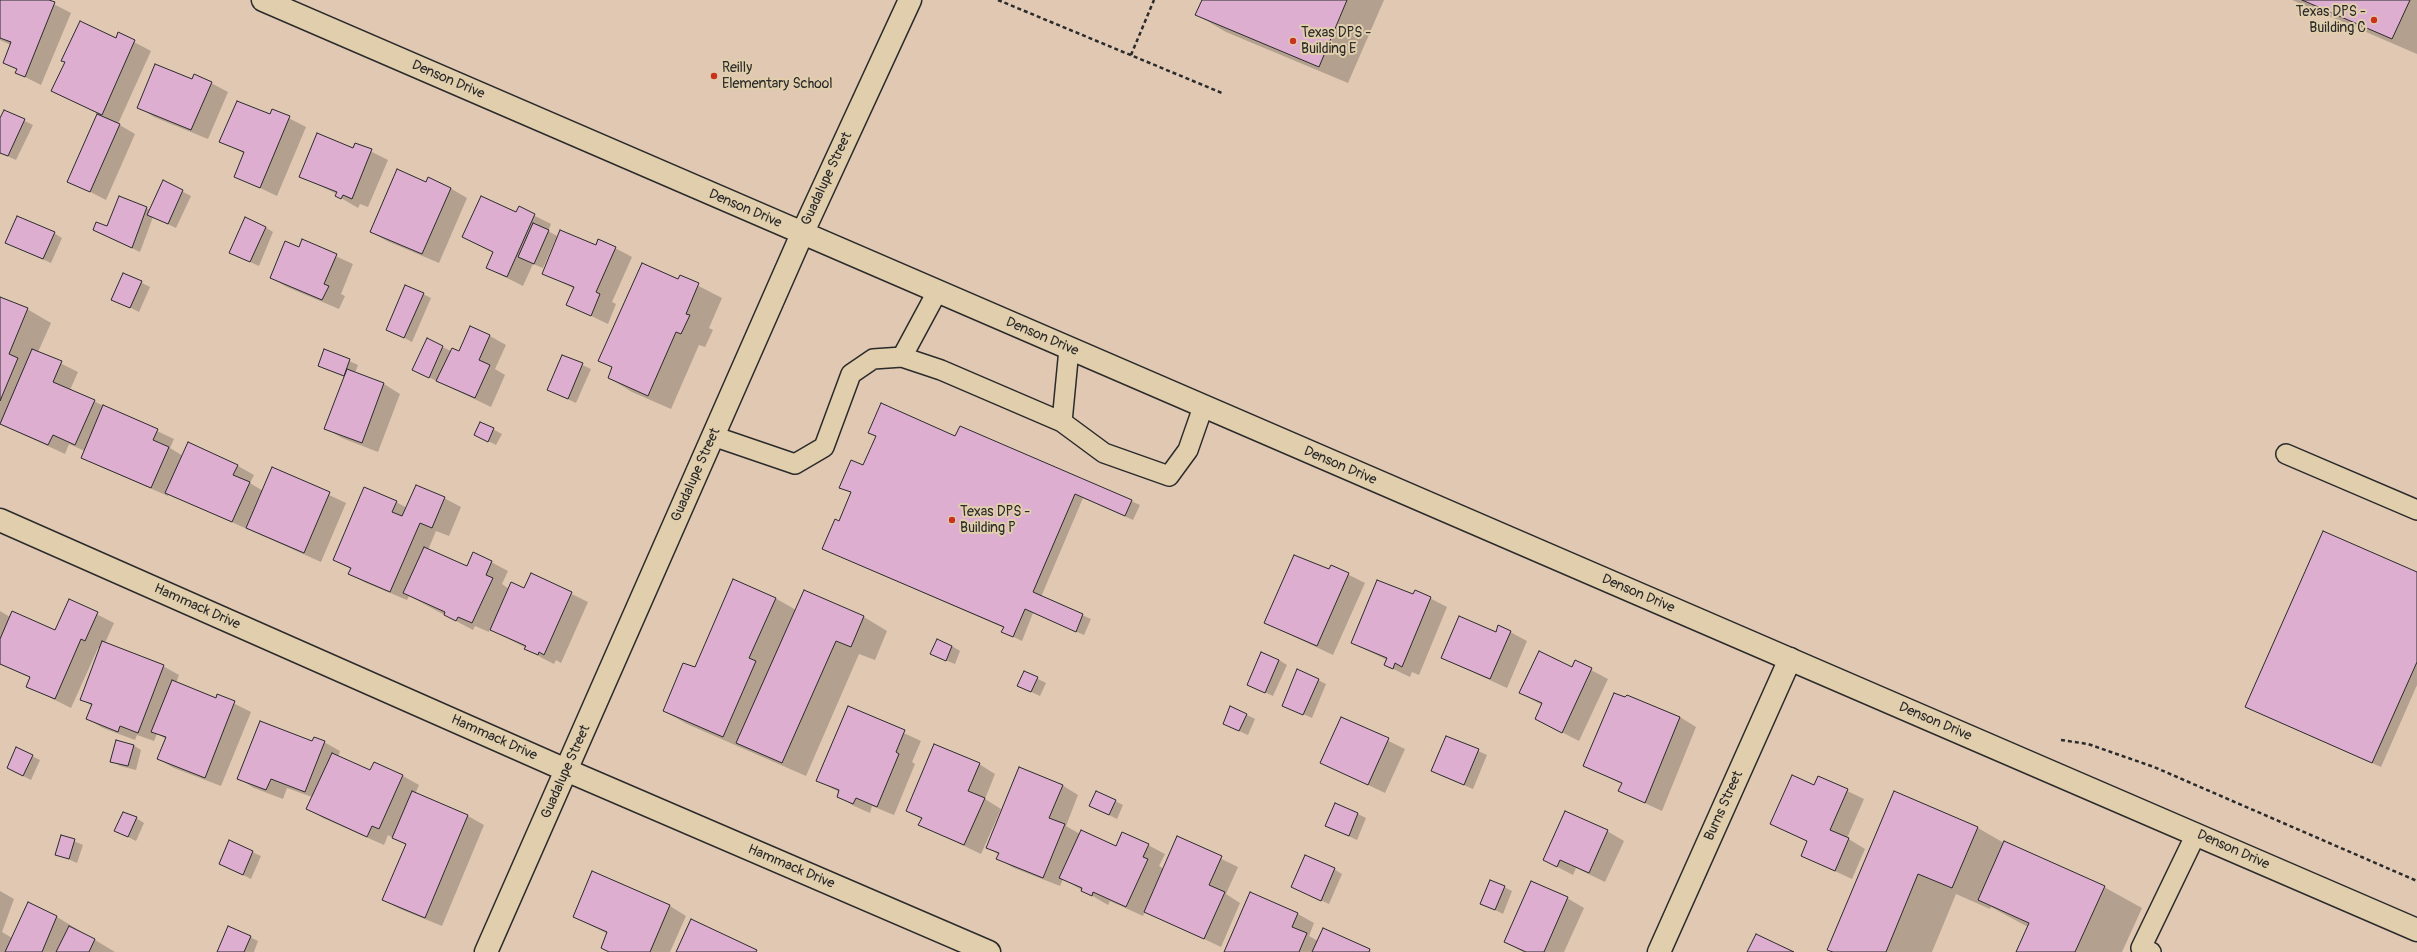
<!DOCTYPE html>
<style>
body{margin:0}
canvas{display:block;background:#e0c8b3}
</style>
<canvas width="2417" height="952"></canvas>
<script>
const c = document.querySelector('canvas').getContext('2d');
c.lineJoin = 'round';
function fill(path, color) {
  c.fillStyle = color;
  c.fill(path, 'evenodd');
}
function shape(rows) {
  const path = new Path2D();
  for (const r of rows) {
    path.moveTo(r[0], r[1]);
    for (let i = 2; i < r.length; i += 2) path.lineTo(r[i], r[i + 1]);
  }
  return path;
}
function stroke(path, color, width, dash) {
  c.strokeStyle = color;
  c.lineWidth = width;
  c.lineCap = dash ? 'butt' : 'round';
  c.setLineDash(dash || []);
  c.stroke(path);
}
function write(font, color, halo, rows, align = 'center') {
  c.font = font + ' Pangolin,sans-serif';
  c.lineWidth = 4;
  c.setLineDash([]);
  c.textBaseline = 'middle';
  c.strokeStyle = halo;
  c.fillStyle = color;
  for (const [text, x, y, turn = 0] of rows) {
    c.save();
    c.translate(x, y);
    c.rotate((+turn || 0) * Math.PI / 180);
    c.textAlign = isNaN(turn) ? turn : align;
    if (halo) c.strokeText(text, 0, 0);
    c.fillText(text, 0, 0);
    c.restore();
  }
}
fill(shape([
 [0,0,46,0,71,13,41,85,17,73,18,70,4,62,11,45,0,40],
 [1203,0,1384,0,1348,83,1226,32,1197,15],
 [2292,0,2417,0,2417,54],
 [119,34,151,51,118,124,135,134,106,200,69,181,99,114,52,91,116,39],
 [211,83,228,92,208,139,154,117,138,107],
 [273,110,306,127,277,196,235,176,245,154,221,141,270,116],
 [4,111,33,125,16,160,0,153,0,120],
 [356,144,388,160,368,207,360,204,358,208,336,195,337,194,300,176,354,149],
 [164,182,191,196,176,228,153,217,140,252,94,230,108,228,119,198,151,210],
 [450,188,467,198,439,263,387,241,371,232],
 [519,208,551,224,548,231,557,236,543,268,533,264,523,286,487,268,494,253,463,237,517,213],
 [265,227,273,232,259,266,230,253],
 [54,233,62,238,51,263,7,243],
 [302,241,353,264,341,294,345,296,339,309,287,287,271,278,300,248],
 [615,248,632,257,612,302,616,304,608,324,568,305,575,289,543,273],
 [124,274,150,287,139,312,113,299],
 [681,277,722,298,709,328,713,330,705,347,699,345,671,409,632,392,609,378,613,368,600,361],
 [423,294,431,298,412,342,387,329],
 [0,298,27,309,51,323,38,352,78,372,70,390,174,439,170,448,183,456,238,466,254,475,250,483,263,491,272,468,346,503,321,562,169,494,168,496,99,466,82,457,85,451,69,444,65,454,0,424],
 [470,328,490,336,506,345,495,369,505,375,491,407,422,374,427,340,451,351,459,352],
 [325,350,358,365,355,373,384,384,400,394,378,452,342,438,326,429,345,377,319,366],
 [563,356,591,369,576,403,548,390],
 [481,423,502,434,496,445,484,439],
 [961,427,1140,505,1133,520,1083,498,1041,597,1091,619,1084,635,1033,613,1022,641,1003,632,1004,628,823,549,839,522,852,493,840,487,864,466,876,437,869,433,956,437],
 [444,498,461,507,449,536,436,531,428,550,467,567,491,562,508,571,502,584,509,589,525,589,531,574,588,602,561,663,556,660,554,664,542,658,526,648,490,629,489,632,475,626,473,630,409,596,407,600,366,583,349,574,351,569,334,560,396,502,407,508],
 [1331,566,1365,583,1333,655,1265,623,1329,571],
 [2417,573,2417,685,2381,767,2254,711],
 [804,591,864,617,887,631,875,660,859,654,806,776,687,724,664,711,695,669,775,598,796,610],
 [1416,591,1447,607,1419,675,1412,672,1410,677,1385,665,1387,660,1352,643,1414,596],
 [69,600,114,623,105,643,163,666,179,675,176,683,216,699,217,695,251,712,221,786,174,768,158,759,166,739,157,734,154,741,137,735,135,740,103,728,87,719,92,706,81,699,100,649,98,648,71,708,27,686,31,678,0,664,0,611,10,617,55,631],
 [1499,626,1527,641,1507,688,1442,658,1496,633],
 [952,646,960,651,955,664,940,658],
 [1279,660,1287,665,1273,696,1249,685],
 [1576,662,1608,679,1579,741,1536,719,1542,705,1520,693,1573,668],
 [1024,672,1046,683,1040,696,1027,690],
 [1318,680,1326,684,1312,718,1283,705],
 [1627,696,1680,717,1696,727,1662,811,1619,791,1622,784,1584,766],
 [848,707,921,741,912,762,915,764,894,815,872,806,870,813,854,806,838,796,839,792,817,780],
 [1247,715,1255,719,1248,735,1232,728],
 [1341,718,1405,749,1385,793,1322,763],
 [1447,737,1487,755,1473,789,1440,775],
 [312,742,324,742,340,751,338,757,371,772,403,776,419,785,415,794,468,816,484,825,442,926,400,909,383,900,406,845,388,835,384,845,323,818,307,808,312,797,287,788,283,799,254,788,238,778],
 [133,745,141,750,136,770,120,766,112,761],
 [32,756,40,760,31,780,17,773],
 [979,764,995,774,985,799,1001,809,981,854,920,825,922,819,907,811],
 [1818,777,1864,799,1847,838,1865,849,1852,879,1802,856,1808,842,1772,824,1814,786],
 [1062,785,1078,795,1066,826,1080,834,1117,847,1148,845,1165,854,1159,866,1164,869,1178,838,1238,867,1226,894,1240,903,1221,947,1145,911,1143,916,1110,901,1108,905,1063,879,1060,886,1014,868,998,859,999,855,987,847],
 [1894,793,1978,828,2004,843,2104,887,2142,908,2122,952,2017,952,2028,927,1991,907,1990,909,1956,894,1932,952,1833,952],
 [1115,801,1123,805,1117,819,1090,806],
 [1358,814,1366,818,1357,840,1326,826],
 [136,818,144,823,136,841,124,835],
 [1607,831,1624,841,1605,882,1576,868,1573,875,1544,860],
 [62,836,83,845,77,863,56,854],
 [230,842,261,856,251,879,220,864],
 [1334,869,1342,874,1329,904,1300,891],
 [593,873,670,906,686,916,670,952,609,952,608,934,574,917],
 [1504,887,1512,891,1503,914,1481,903],
 [0,891,14,899,2,932,12,938,29,904,57,917,115,952,0,952],
 [1567,898,1584,908,1564,952,1523,952,1505,942],
 [1298,914,1314,923,1309,936,1318,941,1373,952,1225,952],
 [250,937,258,941,254,952,218,952]
]), '#0003');
const building = shape([
 [0,0,49,0,55,2,25,77,15,73,17,69,3,63,11,42,0,38,0,0],
 [1202,0,1347,0,1319,67,1195,15,1202,0],
 [2302,0,2410,0,2392,39,2302,0],
 [80,21,116,38,118,32,135,40,102,115,51,91,65,62,61,61,80,21],
 [155,64,192,79,194,74,212,82,191,130,137,108,155,64],
 [237,101,270,114,272,109,290,116,260,188,234,177,244,152,219,142,237,101],
 [4,110,25,119,8,156,0,153,0,118,4,110],
 [97,114,120,124,90,192,67,182,97,114],
 [317,133,353,148,355,143,372,149,352,199,343,195,341,199,335,196,337,192,299,177,317,133],
 [397,169,426,182,428,177,451,188,422,254,370,232,397,169],
 [163,180,183,190,168,224,147,215,163,180],
 [119,196,147,207,132,248,93,230,96,222,107,226,119,196],
 [481,196,516,212,519,206,535,214,507,277,486,268,493,252,462,237,481,196],
 [17,216,55,232,43,259,5,243,17,216],
 [245,217,266,227,250,262,229,253,245,217],
 [533,223,549,230,534,264,518,257,533,223],
 [560,230,596,245,598,239,616,247,596,292,600,294,591,316,566,305,574,287,542,274,560,230],
 [302,239,337,254,324,284,329,286,322,300,270,278,285,241,299,247,302,239],
 [642,263,678,279,680,275,699,283,686,314,690,315,681,334,676,332,648,396,608,378,612,367,598,361,642,263],
 [123,273,142,281,130,308,111,300,123,273],
 [405,285,424,293,404,338,386,330,405,285],
 [0,297,28,308,9,354,18,358,0,401,0,297],
 [470,326,490,335,479,360,490,365,475,398,436,381,452,348,459,351,470,326],
 [427,338,443,346,429,378,412,370,427,338],
 [32,349,62,361,53,382,95,400,75,445,53,435,48,445,0,424,32,349],
 [324,349,350,359,344,376,318,366,324,349],
 [562,355,583,363,568,399,547,390,562,355],
 [347,369,384,383,362,443,324,429,347,369],
 [881,403,955,436,960,426,1132,500,1125,516,1075,494,1033,592,1083,614,1076,632,1025,609,1013,637,1001,632,1004,627,822,549,835,519,839,521,851,492,839,488,851,460,863,465,876,436,868,433,881,403],
 [103,405,158,429,153,440,169,447,151,488,81,458,103,405],
 [480,422,494,428,488,442,474,435,480,422],
 [188,442,238,465,233,475,250,482,232,522,165,493,188,442],
 [272,467,330,492,304,553,246,528,272,467],
 [416,485,445,497,432,528,420,523,390,592,348,574,351,568,333,560,364,487,397,501,392,512,402,516,416,485],
 [2323,531,2417,572,2417,662,2372,763,2245,707,2323,531],
 [424,547,467,566,473,552,492,561,486,575,493,578,472,623,458,617,456,621,444,615,445,612,403,593,424,547],
 [1294,555,1329,569,1331,565,1349,573,1317,646,1264,623,1294,555],
 [531,573,572,592,544,655,539,652,538,655,524,649,526,646,490,630,511,582,524,588,531,573],
 [733,579,776,598,749,658,756,661,723,737,663,711,683,663,695,667,733,579],
 [1377,580,1413,594,1415,590,1431,597,1402,667,1395,663,1393,669,1386,666,1384,665,1387,658,1351,643,1377,580],
 [804,590,864,616,851,647,836,641,782,763,736,743,804,590],
 [69,599,98,612,85,641,81,639,55,699,26,687,30,677,0,664,0,639,12,611,55,630,69,599],
 [1459,616,1496,632,1498,625,1511,631,1490,679,1441,658,1459,616],
 [937,639,952,646,946,661,930,654,937,639],
 [102,641,164,665,138,733,120,726,118,732,86,719,92,704,80,700,102,641],
 [1539,651,1572,667,1575,660,1592,668,1562,733,1535,719,1542,703,1519,693,1539,651],
 [1261,652,1279,660,1265,693,1247,685,1261,652],
 [1297,669,1319,679,1303,715,1282,706,1297,669],
 [1024,671,1038,677,1031,692,1017,686,1024,671],
 [172,680,216,698,217,694,235,701,205,778,157,759,166,737,151,732,172,680],
 [1614,693,1625,697,1627,695,1680,717,1645,803,1618,791,1622,783,1583,766,1614,693],
 [848,706,905,730,896,752,899,754,877,807,856,798,853,804,837,797,839,790,816,781,848,706],
 [1230,706,1247,714,1239,731,1223,724,1230,706],
 [1341,717,1389,738,1368,785,1320,763,1341,717],
 [260,721,312,741,314,737,325,741,305,792,271,779,266,790,237,779,260,721],
 [1446,736,1479,749,1464,785,1431,771,1446,736],
 [116,740,134,745,128,766,110,762,116,740],
 [934,744,980,763,968,791,985,798,964,845,918,825,922,818,906,811,934,744],
 [16,747,33,755,23,776,7,768,16,747],
 [332,753,370,770,374,762,403,775,379,829,372,826,367,837,306,809,332,753],
 [1019,767,1063,785,1049,818,1065,824,1043,878,996,859,999,853,986,848,1019,767],
 [1792,775,1814,785,1818,776,1848,789,1830,830,1849,838,1835,871,1801,856,1807,841,1770,824,1792,775],
 [412,791,468,815,425,918,382,900,406,844,392,838,412,791],
 [1096,791,1116,800,1109,815,1089,806,1096,791],
 [1894,791,1978,827,1952,888,1918,874,1886,952,1833,952,1827,950,1894,791],
 [1335,803,1358,813,1349,836,1325,826,1335,803],
 [1565,811,1608,830,1589,873,1560,860,1557,867,1543,860,1565,811],
 [123,812,137,817,128,837,114,831,123,812],
 [1081,830,1116,846,1122,832,1149,844,1143,857,1148,859,1126,907,1093,892,1092,896,1081,891,1082,888,1059,878,1081,830],
 [61,835,75,839,69,859,55,855,61,835],
 [1177,836,1222,856,1209,885,1225,892,1204,939,1144,912,1177,836],
 [229,840,253,851,243,875,219,864,229,840],
 [2004,841,2105,886,2075,952,2016,952,2029,923,1978,900,2004,841],
 [1305,855,1335,868,1321,901,1291,887,1305,855],
 [592,871,670,905,650,952,609,952,601,948,607,932,573,917,592,871],
 [1490,880,1505,886,1495,910,1480,904,1490,880],
 [1531,881,1568,897,1544,952,1526,952,1504,942,1531,881],
 [1250,892,1298,913,1292,927,1307,933,1299,952,1224,952,1250,892],
 [28,902,57,916,42,952,5,952,28,902],
 [691,919,757,950,756,952,676,952,691,919],
 [69,926,95,939,89,952,56,952,69,926],
 [228,926,251,936,244,952,217,952,228,926],
 [1323,928,1370,949,1369,952,1312,952,1323,928],
 [1756,934,1794,952,1747,952,1756,934]
]);
fill(building, '#ddaed0');
stroke(building, '#2b2b2b', 1);
const lane = shape([
 [1069,349,1062,422,1104,453,1169,476,1188,450,1203,407],
 [902,357,937,292],
 [713,436,795,464,824,447,851,374,873,359,902,357,941,370,1062,422],
 [2286,454,2417,510],
 [2151,952,2141,948,2196,834]
]);
const street = shape([
 [0,520,566,770,989,952],
 [1659,952,1790,659]
]);
const secondary = shape([
 [263,0,2417,930],
 [486,952,802,234,910,0]
]);
stroke(lane, '#2b2b2b', 22);
stroke(street, '#2b2b2b', 25);
stroke(secondary, '#2b2b2b', 25);
stroke(shape([
 [998,0,1222,93],
 [1131,55,1154,0],
 [2061,740,2088,744,2154,767,2417,881]
]), '#2b2b2b', 2.5, [4, 3]);
stroke(lane, '#e1ceac', 19);
stroke(street, '#e1ceac', 22);
stroke(secondary, '#e1ceac', 22);
for (const [x, y, r, color] of [
 [2374,20,4,"#c8321e"],
 [1293,41,4,"#c8321e"],
 [714,76,4,"#c8321e"],
 [952,520,4,"#c8321e"]
]) {
  const dot = new Path2D();
  dot.arc(x, y, r, 0, 2 * Math.PI);
  c.fillStyle = color;
  c.fill(dot);
  stroke(dot, '#e1ceac', 1.5);
}
write('14px', '#2b2b2b', '#e1ceac', [
 ["Texas DPS -",2366,12,"right"],
 ["Building C",2366,28,"right"],
 ["Texas DPS -",1301,33],
 ["Building E",1301,49],
 ["Reilly",722,68],
 ["Elementary School",722,84],
 ["Texas DPS -",960,512],
 ["Building P",960,528]
], 'left');
write('14px', '#2b2b2b', '#e1ceac', [
 ["Denson Drive",448,80,23],
 ["Guadalupe Street",827,179,-65],
 ["Denson Drive",745,209,23],
 ["Denson Drive",1042,337,23],
 ["Denson Drive",1340,466,23],
 ["Guadalupe Street",696,475,-66],
 ["Denson Drive",1638,594,23],
 ["Hammack Drive",197,607,24],
 ["Denson Drive",1935,722,23],
 ["Hammack Drive",494,738,24],
 ["Guadalupe Street",566,772,-66],
 ["Burns Street",1724,806,-66],
 ["Denson Drive",2233,850,24],
 ["Hammack Drive",791,867,23]
]);
</script>
